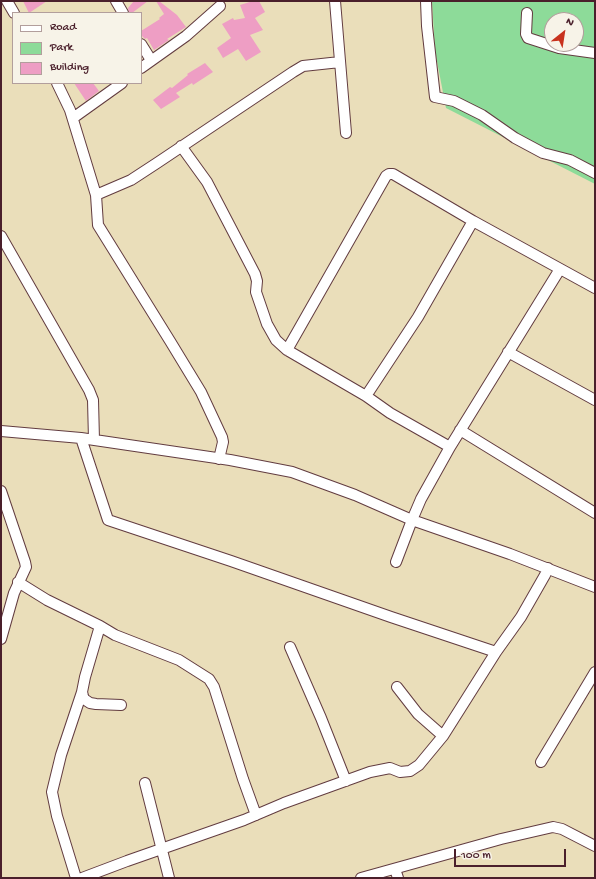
<!DOCTYPE html>
<style>
body{margin:0}
#map{position:relative;width:596px;height:879px;overflow:hidden;background:#eadeba;font-family:"Gochi Hand",sans-serif}
canvas{display:block}
.frame{position:absolute;inset:0;border:2px solid #4a1f2b;pointer-events:none}
.legend{position:absolute;left:12px;top:12px;width:130px;height:72px;box-sizing:border-box;background:#f7f3e8;border:1px solid #b29e9c;margin:0;padding:5px 7px;list-style:none;font-size:12px;color:#4a1f2b}
.legend li{display:flex;align-items:center;gap:8px;height:20px}
.legend b{width:20px;border:1px solid #b29e9c}
.north{position:absolute;left:544px;top:12px;width:40px;height:40px;box-sizing:border-box;background:#f7f3e8;border:1px solid #b29e9c;border-radius:50%;rotate:30deg;font-size:11px;font-weight:700;line-height:16px;text-align:center;color:#4a1f2b}
.north::after{content:'';display:block;margin:auto;width:14px;height:18px;background:#c8321e;clip-path:polygon(50% 0,100% 100%,50% 72%,0 100%)}
.scale{position:absolute;left:454px;top:849px;width:112px;height:18px;box-sizing:border-box;border:2px solid #4a1f2b;border-top:0;padding-left:5px;font-size:12px;line-height:14px;white-space:nowrap;color:#4a1f2b;-webkit-text-stroke:3px #f7f3e8;paint-order:stroke}
</style>
<div id="map">
<canvas width="596" height="879"></canvas>
<div class="frame"></div>
<ul class="legend">
<li><b style="height:5px;background:#fff"></b>Road</li>
<li><b style="height:11px;background:#8ddb99"></b>Park</li>
<li><b style="height:11px;background:#ee9ec4"></b>Building</li>
</ul>
<div class="north">N</div>
<div class="scale">100 m</div>
</div>
<script>
const c = document.querySelector('canvas').getContext('2d');
c.lineJoin = 'round';
function fill(path, color) {
  c.fillStyle = color;
  c.fill(path, 'evenodd');
}
function shape(rows) {
  const path = new Path2D();
  for (const r of rows) {
    path.moveTo(r[0], r[1]);
    for (let i = 2; i < r.length; i += 2) path.lineTo(r[i], r[i + 1]);
  }
  return path;
}
function stroke(path, color, width, dash) {
  c.strokeStyle = color;
  c.lineWidth = width;
  c.lineCap = dash ? 'butt' : 'round';
  c.setLineDash(dash || []);
  c.stroke(path);
}
fill(shape([
 [432,1,595,1,595,184,446,108,435,51],
 [552,20,576,20,576,44,552,44]
]), '#8ddb99');
fill(shape([
 [23,1,47,1,29,13],
 [134,1,148,1,132,13,129,13,128,8],
 [156,1,159,1,177,15,186,27,167,39,169,40,154,50,147,38,145,39,141,35,141,31,160,19,159,18,164,14],
 [253,1,259,1,265,12,255,18,263,30,250,35,261,52,246,61,238,49,223,58,217,48,231,38,222,24,233,18,234,20,245,18,240,5],
 [205,63,213,72,193,85,192,83,176,93,180,97,161,109,153,100,170,87,172,88,188,75,187,74],
 [74,83,93,83,99,91,86,101]
]), '#ee9ec4');
const minor = shape([
 [7,1,14,13],
 [116,1,123,13],
 [335,1,346,133],
 [426,1,427,26,435,97,454,101,482,115,515,138,543,153,570,160,595,173],
 [527,13,526,34,528,38,559,48,595,53],
 [141,44,151,60],
 [141,68,186,36,220,6],
 [57,83,70,110,96,195],
 [73,118,122,83],
 [181,146,207,182,255,274,257,281,256,292,267,324,276,340,287,350],
 [1,236,89,390,93,400,94,440],
 [508,352,595,400],
 [366,396,418,317,473,221],
 [460,430,595,513],
 [1,431,81,438,230,460,292,472,355,495,412,520,510,554,595,587],
 [81,438,108,520,231,561,391,617,496,652],
 [450,447,390,413,366,396,287,350,386,176,389,174,393,174,473,221,595,288],
 [219,459,223,442,222,437,201,392,170,341,98,225,96,195,131,180,157,163,293,72,303,66,340,62],
 [1,491,25,562,26,567,14,593,1,639],
 [396,562,412,520,421,499,450,447,560,269],
 [18,582,47,600,100,626,115,635,179,660,209,679,214,687,243,779,256,815],
 [100,626,85,677,82,692,83,696,84,699,90,703,96,704,121,705],
 [290,647,321,718,346,781],
 [397,687,418,714,443,736],
 [541,762,595,672],
 [145,783,169,878],
 [395,869,398,878],
 [76,878,57,816,52,792,61,755,82,692],
 [82,878,127,861,244,820,284,803,370,772,390,768,400,772,410,771,419,765,443,736,496,652,521,617,545,575,548,568],
 [361,878,501,839,553,827,562,829,595,846]
]);
stroke(minor, '#623c40', 12);
stroke(minor, '#fff', 10);
</script>
